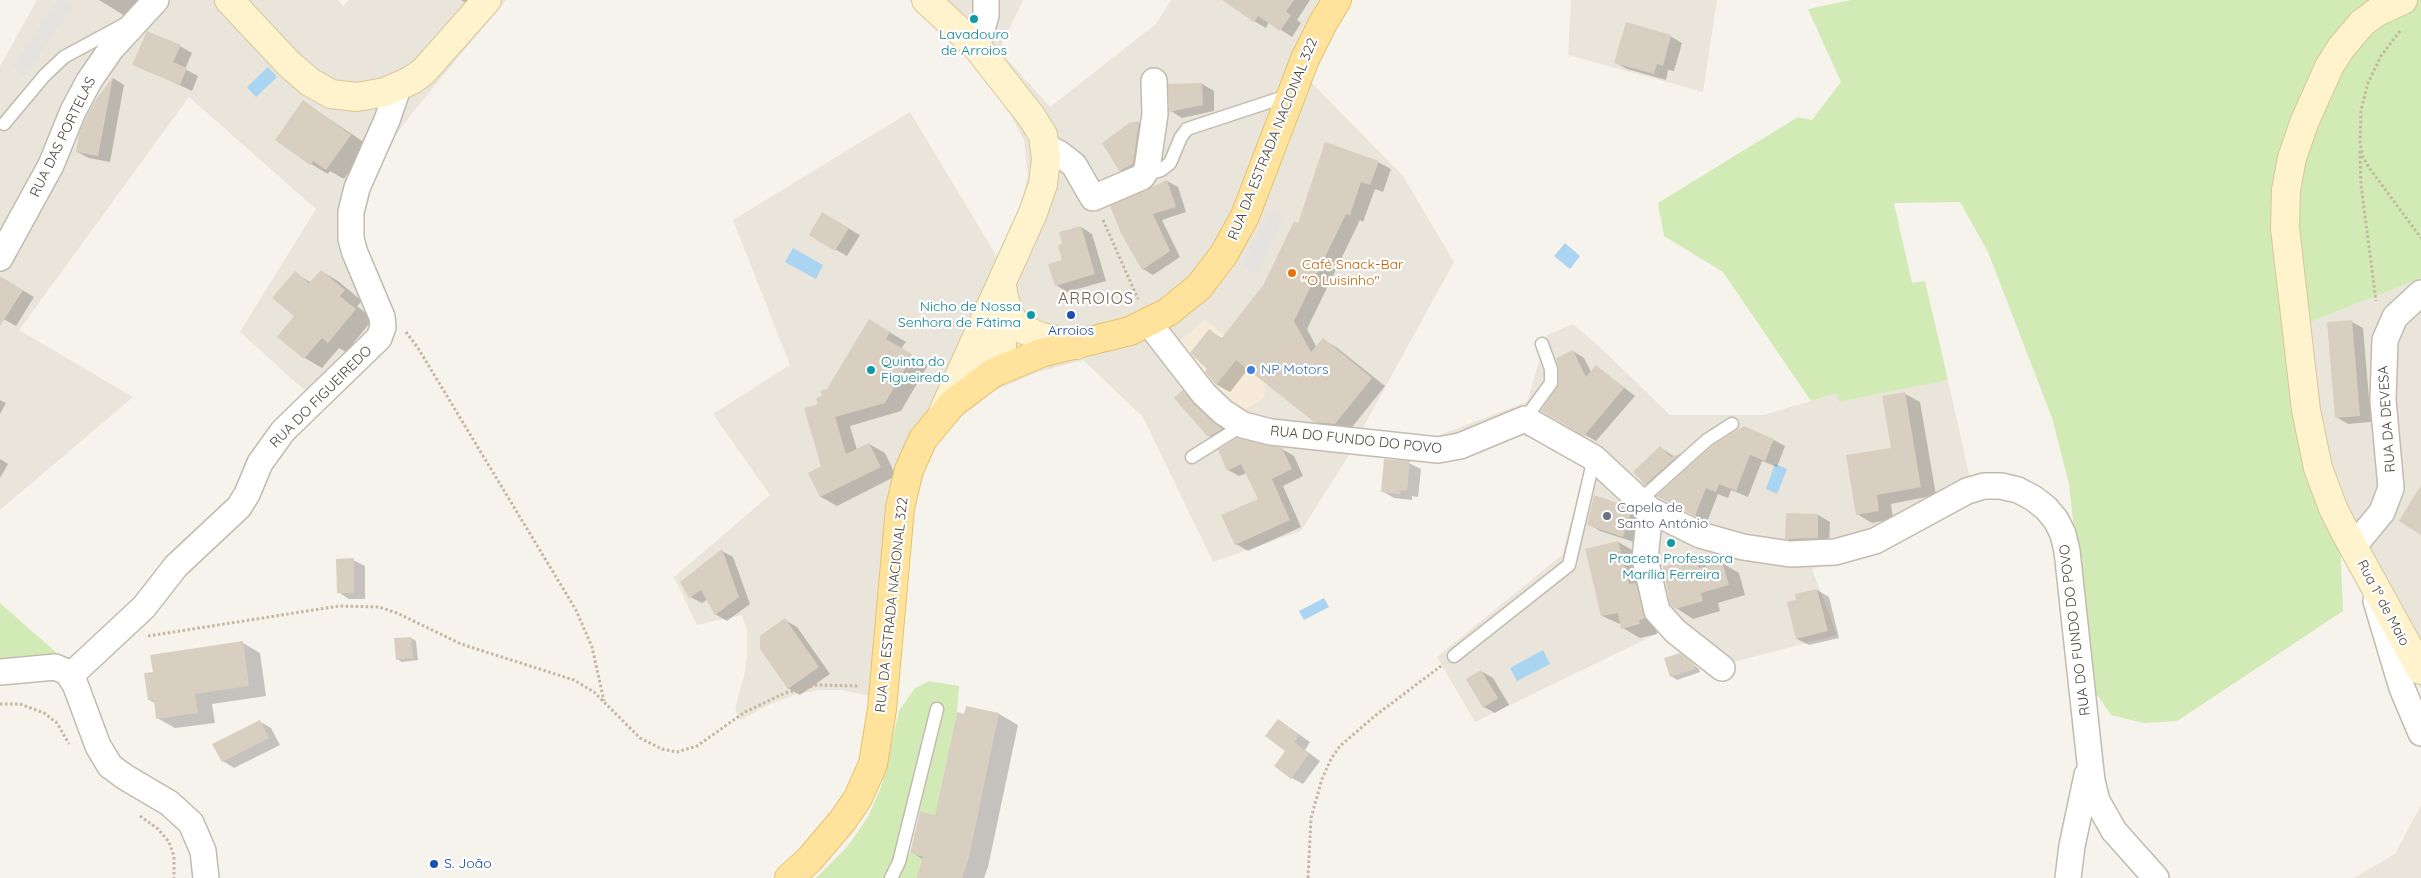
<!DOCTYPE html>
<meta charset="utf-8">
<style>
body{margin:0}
canvas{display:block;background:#f6f3ec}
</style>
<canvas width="2421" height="878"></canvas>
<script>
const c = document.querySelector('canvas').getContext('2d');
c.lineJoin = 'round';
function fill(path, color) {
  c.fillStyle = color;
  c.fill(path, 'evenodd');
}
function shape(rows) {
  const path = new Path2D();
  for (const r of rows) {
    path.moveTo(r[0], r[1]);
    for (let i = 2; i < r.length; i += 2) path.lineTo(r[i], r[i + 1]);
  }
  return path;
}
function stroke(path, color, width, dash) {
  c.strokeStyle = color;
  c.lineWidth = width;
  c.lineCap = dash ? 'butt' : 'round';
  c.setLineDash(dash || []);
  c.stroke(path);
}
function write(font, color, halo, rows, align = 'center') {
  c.font = font + ' Quicksand,sans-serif';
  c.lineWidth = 4.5;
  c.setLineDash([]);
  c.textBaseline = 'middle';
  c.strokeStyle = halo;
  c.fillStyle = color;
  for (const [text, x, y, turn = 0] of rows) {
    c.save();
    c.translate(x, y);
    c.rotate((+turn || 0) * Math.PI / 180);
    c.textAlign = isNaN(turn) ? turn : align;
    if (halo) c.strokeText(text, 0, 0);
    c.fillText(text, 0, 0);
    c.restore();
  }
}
fill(shape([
 [37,0,338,0,343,6,349,0,506,0,413,112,381,155,359,209,362,236,396,317,394,338,325,409,240,332,316,209,189,97,19,330,133,397,0,510,0,66],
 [909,0,1023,0,999,50,1050,107,1156,24,1171,0,1352,0,1340,17,1309,80,1403,176,1454,262,1360,433,1401,437,1434,437,1527,402,1547,335,1573,324,1603,350,1670,415,1764,415,1837,393,1839,402,1948,380,1974,497,1875,552,1812,569,1837,635,1734,662,1683,621,1475,722,1437,657,1562,555,1587,463,1544,436,1525,437,1522,433,1351,452,1301,531,1213,562,1143,417,1083,360,1038,372,996,390,960,418,944,435,932,453,923,474,911,523,895,701,841,690,818,690,794,695,771,704,740,720,735,709,745,672,747,653,747,631,742,615,697,625,674,577,770,495,713,414,790,365,733,220,910,112,999,260,1016,225,1028,176,1024,140,1005,104,970,59],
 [1571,0,1717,0,1703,92,1568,55],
 [2421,278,2421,689,2402,665,2392,647,2285,332],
 [2421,805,2421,878,2354,878,2395,854]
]), '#eae5da');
fill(shape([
 [1205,320,1268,370,1264,398,1240,413,1173,346]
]), '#f7ead8');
fill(shape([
 [1851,0,2421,0,2421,278,2285,332,2340,538,2343,611,2177,721,2144,723,2111,715,2091,686,2069,484,2052,418,1988,252,1960,202,1894,203,1912,283,1925,281,1948,380,1839,402,1837,393,1811,401,1723,272,1664,236,1658,203,1798,117,1812,120,1841,82,1808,9],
 [0,603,59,655,0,661],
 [929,681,959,686,957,712,935,815,916,810,905,852,923,857,916,878,816,878,847,847,868,817,881,787,899,711,915,688]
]), '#d2eab5');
fill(shape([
 [58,0,66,0,73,5,25,76,12,67],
 [1270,209,1284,217,1257,274,1242,266]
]), '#e5e3e0');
fill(shape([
 [268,67,277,77,256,97,247,87],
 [1565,243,1580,256,1570,269,1554,256],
 [793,248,823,265,816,279,785,262],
 [1775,464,1787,469,1777,494,1766,489],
 [1324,598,1329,607,1304,620,1299,611],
 [1543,650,1550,664,1517,681,1510,668]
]), '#a9d4f2');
fill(shape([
 [99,0,150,0,130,19],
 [461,0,484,0,475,9],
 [1233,0,1310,0,1297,20,1301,23,1292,37,1269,22,1266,28,1254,21],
 [1670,36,1682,43,1674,71,1668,70,1666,80,1627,69,1616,63],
 [180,46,192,53,185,69,198,76,192,91,134,64],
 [113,78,124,85,110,162,89,158,77,152,96,102],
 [1202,84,1214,91,1214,111,1182,118,1171,111,1170,85],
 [304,102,368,145,344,179,330,171,328,174,311,164,277,140],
 [1139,123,1151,129,1131,177,1120,170,1130,124],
 [1378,162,1391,169,1383,192,1375,189,1363,222,1360,220,1307,329,1317,348,1323,340,1336,347,1385,386,1349,431,1328,429,1314,421,1249,368,1230,392,1217,385,1206,372,1209,369,1210,331,1223,339,1265,284,1299,225],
 [1167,181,1178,187,1186,212,1162,220,1180,257,1153,275,1143,269,1122,232],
 [823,214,860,235,847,256,810,235],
 [1081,227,1092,234,1106,281,1067,292,1056,285,1063,261,1064,245],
 [321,271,338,281,362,301,357,306,373,319,346,352,339,348,322,368,305,358,278,336,295,316,295,273,312,283],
 [5,280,34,297,16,326,0,317,0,289],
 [869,320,906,342,901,349,928,365,901,411,850,426,857,450,869,444,885,453,896,476,837,506,821,497,810,474,823,467,820,405],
 [2352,322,2363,328,2371,422,2348,424,2336,417],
 [1573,351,1584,358,1591,372,1596,366,1635,396,1596,441,1542,411,1560,384],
 [1183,392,1194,398,1206,413,1232,436,1220,443,1209,436],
 [1905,394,1920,402,1936,495,1891,504,1893,519,1872,523,1857,514,1892,449],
 [0,400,6,403,0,414],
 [1774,440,1785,446,1777,467,1762,461,1748,497,1731,490,1728,498,1718,494,1707,522,1670,502],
 [1660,447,1675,457,1680,454,1691,460,1657,490,1646,484],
 [1282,449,1294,456,1303,476,1283,486,1301,527,1248,551,1236,544,1259,499,1247,473,1239,476,1228,470,1219,451],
 [0,459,8,464,0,478],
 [1409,463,1421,469,1418,497,1412,496,1412,500,1394,498,1382,491],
 [1622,506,1642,519,1634,542,1600,531,1588,524],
 [1818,515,1830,522,1829,544,1798,545,1786,538],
 [1618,542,1636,552,1662,628,1656,629,1657,634,1640,638,1623,628,1622,625,1602,616],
 [722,551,733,557,750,604,727,621,715,614,708,599,702,603,690,597],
 [1695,559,1709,567,1722,563,1739,573,1745,595,1718,603,1720,611,1693,619,1676,608],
 [353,560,365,566,365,599,349,599,338,592],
 [1817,590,1829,597,1839,638,1809,645,1797,639],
 [785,620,797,627,830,674,800,695,788,688],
 [411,638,416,641,418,660,402,662,397,659],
 [243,643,260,653,266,696,212,704,215,723,175,728,157,718,155,703,149,700,154,673],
 [1686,658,1699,669,1700,672,1677,680,1671,676],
 [1481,671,1493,678,1509,705,1495,713,1484,707],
 [967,708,999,714,1018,725,988,867,984,878,917,878,924,860,911,852,936,816],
 [1279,720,1310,742,1305,750,1320,761,1303,784,1292,778],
 [259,721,271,728,280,745,234,768,223,761]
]), '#0003');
fill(shape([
 [1222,0,1294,0,1286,12,1291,15,1280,31,1258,16,1254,22],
 [1626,22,1671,35,1663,66,1657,64,1654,74,1614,63],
 [147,31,181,45,173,62,187,68,180,85,132,65],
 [113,77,98,156,76,152,79,134,86,117,95,101],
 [1202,83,1203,105,1169,112,1168,84],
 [303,100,351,135,326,170,313,161,310,165,275,140],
 [1139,121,1133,164,1119,171,1102,143,1129,123],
 [1325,142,1379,161,1370,185,1361,182,1350,215,1346,214,1294,321,1311,352,1323,338,1372,378,1335,424,1314,422,1236,360,1216,385,1205,372,1207,369,1190,353,1209,329,1221,339,1264,284,1294,221,1298,223],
 [1167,180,1176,207,1153,214,1170,251,1142,270,1121,233,1110,206],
 [822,212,849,228,835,251,809,235],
 [1081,226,1095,274,1055,286,1048,264,1062,260,1058,245,1062,244,1059,232],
 [321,270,345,290,340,296,356,309,328,343,322,338,304,359,277,337,294,316,272,298,295,271,309,283],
 [0,276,23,290,0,326],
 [869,319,890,332,886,339,913,355,885,403,835,417,846,454,869,443,881,467,820,497,808,473,821,466,804,408,818,404,816,398,822,396,820,391,827,389],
 [2352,320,2360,416,2335,418,2327,322],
 [1573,350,1586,377,1596,365,1624,388,1584,436,1541,411,1559,384,1559,369,1556,358],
 [1183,390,1194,404,1222,429,1208,437,1174,398],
 [1905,392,1921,487,1877,495,1879,511,1856,515,1846,455,1891,448,1882,396],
 [1744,426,1774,439,1765,461,1750,455,1736,491,1719,484,1716,492,1706,488,1695,516,1656,496,1712,446],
 [1237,438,1282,448,1292,469,1272,479,1290,520,1235,545,1221,515,1258,499,1241,464,1227,471,1218,450],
 [1660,446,1671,457,1681,453,1645,485,1633,472],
 [1384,459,1410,461,1407,491,1401,490,1400,494,1381,492],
 [2421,485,2421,535,2399,521],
 [1594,495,1623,505,1631,512,1623,537,1587,525],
 [1786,513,1818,514,1818,538,1785,539],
 [1618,541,1629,584,1636,583,1645,618,1639,620,1640,624,1621,629,1618,613,1601,616,1585,549],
 [722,549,739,597,715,615,701,590,689,598,680,582],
 [1696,557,1699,568,1722,562,1729,585,1701,593,1703,601,1675,609,1670,604,1663,567],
 [354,558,354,593,337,593,336,559],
 [1817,589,1828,631,1796,639,1787,602,1796,600,1795,594],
 [785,618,819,667,788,689,760,649,760,636],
 [411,637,413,658,396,660,394,638],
 [243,641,249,686,195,694,198,713,156,719,154,700,148,700,144,673,153,672,150,655],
 [1680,653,1694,664,1695,669,1670,677,1664,658],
 [1481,670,1498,698,1483,708,1466,679],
 [966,706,999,713,969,857,962,878,916,878,923,857,910,853,920,811,935,815,957,712,964,714],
 [1278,719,1299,735,1294,742,1309,754,1291,779,1274,766,1285,751,1265,736],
 [260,720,269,738,222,762,212,744]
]), '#d8cfc1');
const lane = shape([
 [4,124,44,76,64,57,125,24],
 [1145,175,1161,170,1170,163,1181,137,1187,129,1290,95],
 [1525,419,1551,383,1551,369,1542,344],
 [1192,457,1243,425],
 [1639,501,1707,440,1732,424],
 [1454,656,1569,565,1594,458],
 [891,878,899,862,937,709]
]);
const street = shape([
 [977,47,986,15,986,0],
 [1046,147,1060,154,1074,165,1093,198,1142,177,1147,169,1155,114,1154,81],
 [0,258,51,165,73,111,89,81,111,49,156,0],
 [1148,322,1204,394,1223,412,1243,425,1271,432,1438,450,1460,446,1525,419,1594,458,1650,510,1700,535,1743,547,1790,554,1835,552,1875,541,1967,491,1984,486,2001,486,2018,490,2033,498,2046,508,2056,520,2063,534,2067,551,2092,781,2097,801,2114,831,2156,878],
 [1650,510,1645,559,1657,611,1675,631,1722,668],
 [2353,547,2382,512,2391,488,2383,400,2385,340,2395,317,2421,293],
 [2376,601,2402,688,2421,733],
 [0,672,55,667,67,672,75,684,98,746,110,766,125,777,169,803,191,823,203,851,206,878],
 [70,676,144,607,176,566,239,507,247,494,260,463,283,431,379,338,383,327,382,317,355,253,351,239,351,212,357,188,387,120,398,88],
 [2068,878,2072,846,2087,775]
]);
const secondary = shape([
 [229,0,289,64,310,82,331,94,357,97,385,92,412,80,424,71,487,0],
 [926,0,977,47,1031,116,1043,135,1046,159,1043,184,1033,213,943,412],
 [2403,0,2377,12,2362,23,2341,48,2329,67,2304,123,2292,158,2286,190,2285,228,2306,410,2318,468,2333,508,2346,534,2421,670],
 [1004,297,1008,314,1020,328,1039,336,1076,345],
 [986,321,986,352,992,362,1003,368,1001,324,1003,291]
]);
const primary = shape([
 [789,878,810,859,843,820,858,798,873,764,882,709,900,508,909,470,923,439,953,403,993,373,1041,353,1130,331,1168,312,1199,287,1224,254,1245,216,1305,59,1323,23,1337,0]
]);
stroke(lane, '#c2bbae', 15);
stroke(street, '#c2bbae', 28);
stroke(secondary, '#d6c79b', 30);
stroke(primary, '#e6c16a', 30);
stroke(shape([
 [2400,31,2381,56,2368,83,2361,110,2360,143,2363,157,2370,169,2421,238],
 [2360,151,2361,185,2376,301],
 [1103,220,1138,299],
 [406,332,418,348,576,610,592,647,604,701],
 [148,636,339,606,379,607,397,613,461,644,574,680,594,692,640,738,662,749,677,752,697,746,745,712,785,693,817,685,859,686],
 [0,704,20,704,44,713,57,723,69,744],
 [140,816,158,829,169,842,174,856,174,878],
 [1308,878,1311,818,1322,779,1331,759,1340,746,1376,715,1441,666]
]), '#c4b79f', 3, [2.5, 2.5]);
stroke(lane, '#fff', 12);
stroke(street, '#fff', 25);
stroke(secondary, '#fff3cd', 28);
stroke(primary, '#ffe39c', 28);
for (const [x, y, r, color] of [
 [974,19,5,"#0f9aa8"],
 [1292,273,5,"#e8710a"],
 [1031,315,5,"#0f9aa8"],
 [1071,315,5,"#1a4fb4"],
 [871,370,5,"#0f9aa8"],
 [1251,370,5,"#3f7fe0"],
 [1607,516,5,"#6b7280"],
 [1671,543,5,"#0f9aa8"],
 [434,864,5,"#1a4fb4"]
]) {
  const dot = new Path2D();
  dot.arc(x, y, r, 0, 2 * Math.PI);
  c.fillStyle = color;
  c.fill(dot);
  stroke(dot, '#fff', 2);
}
write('14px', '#0d838f', '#fff', [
 ["Lavadouro",974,35],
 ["de Arroios",974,51],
 ["Nicho de Nossa",1021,307,"right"],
 ["Senhora de Fátima",1021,323,"right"],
 ["Quinta do",881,362,"left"],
 ["Figueiredo",881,378,"left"],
 ["Praceta Professora",1671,559],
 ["Marília Ferreira",1671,575]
]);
write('14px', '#4b4439', '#fff', [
 ["RUA DAS PORTELAS",63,137,-64],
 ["RUA DA ESTRADA NACIONAL 322",1273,139,-68],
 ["RUA DO FIGUEIREDO",321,397,-45],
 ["RUA DA DEVESA",2387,419,-94],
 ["RUA DO FUNDO DO POVO",1356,440,6],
 ["Rua 1º de Maio",2383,603,62],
 ["RUA DA ESTRADA NACIONAL 322",892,605,-84],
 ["RUA DO FUNDO DO POVO",2075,630,-97]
]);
write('14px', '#c56008', '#fff', [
 ["Café Snack-Bar",1302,265],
 ["\"O Luisinho\"",1302,281]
], 'left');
write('14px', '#164399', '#fff', [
 ["Arroios",1071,331],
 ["S. João",444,864,"left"]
]);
write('14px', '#366cbe', '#fff', [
 ["NP Motors",1261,370]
], 'left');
write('14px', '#5b616d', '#fff', [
 ["Capela de",1617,508],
 ["Santo António",1617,524]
], 'left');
c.letterSpacing = '1px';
write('16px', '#6e6250', '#fff', [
 ["ARROIOS",1096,299]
]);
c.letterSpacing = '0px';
</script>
